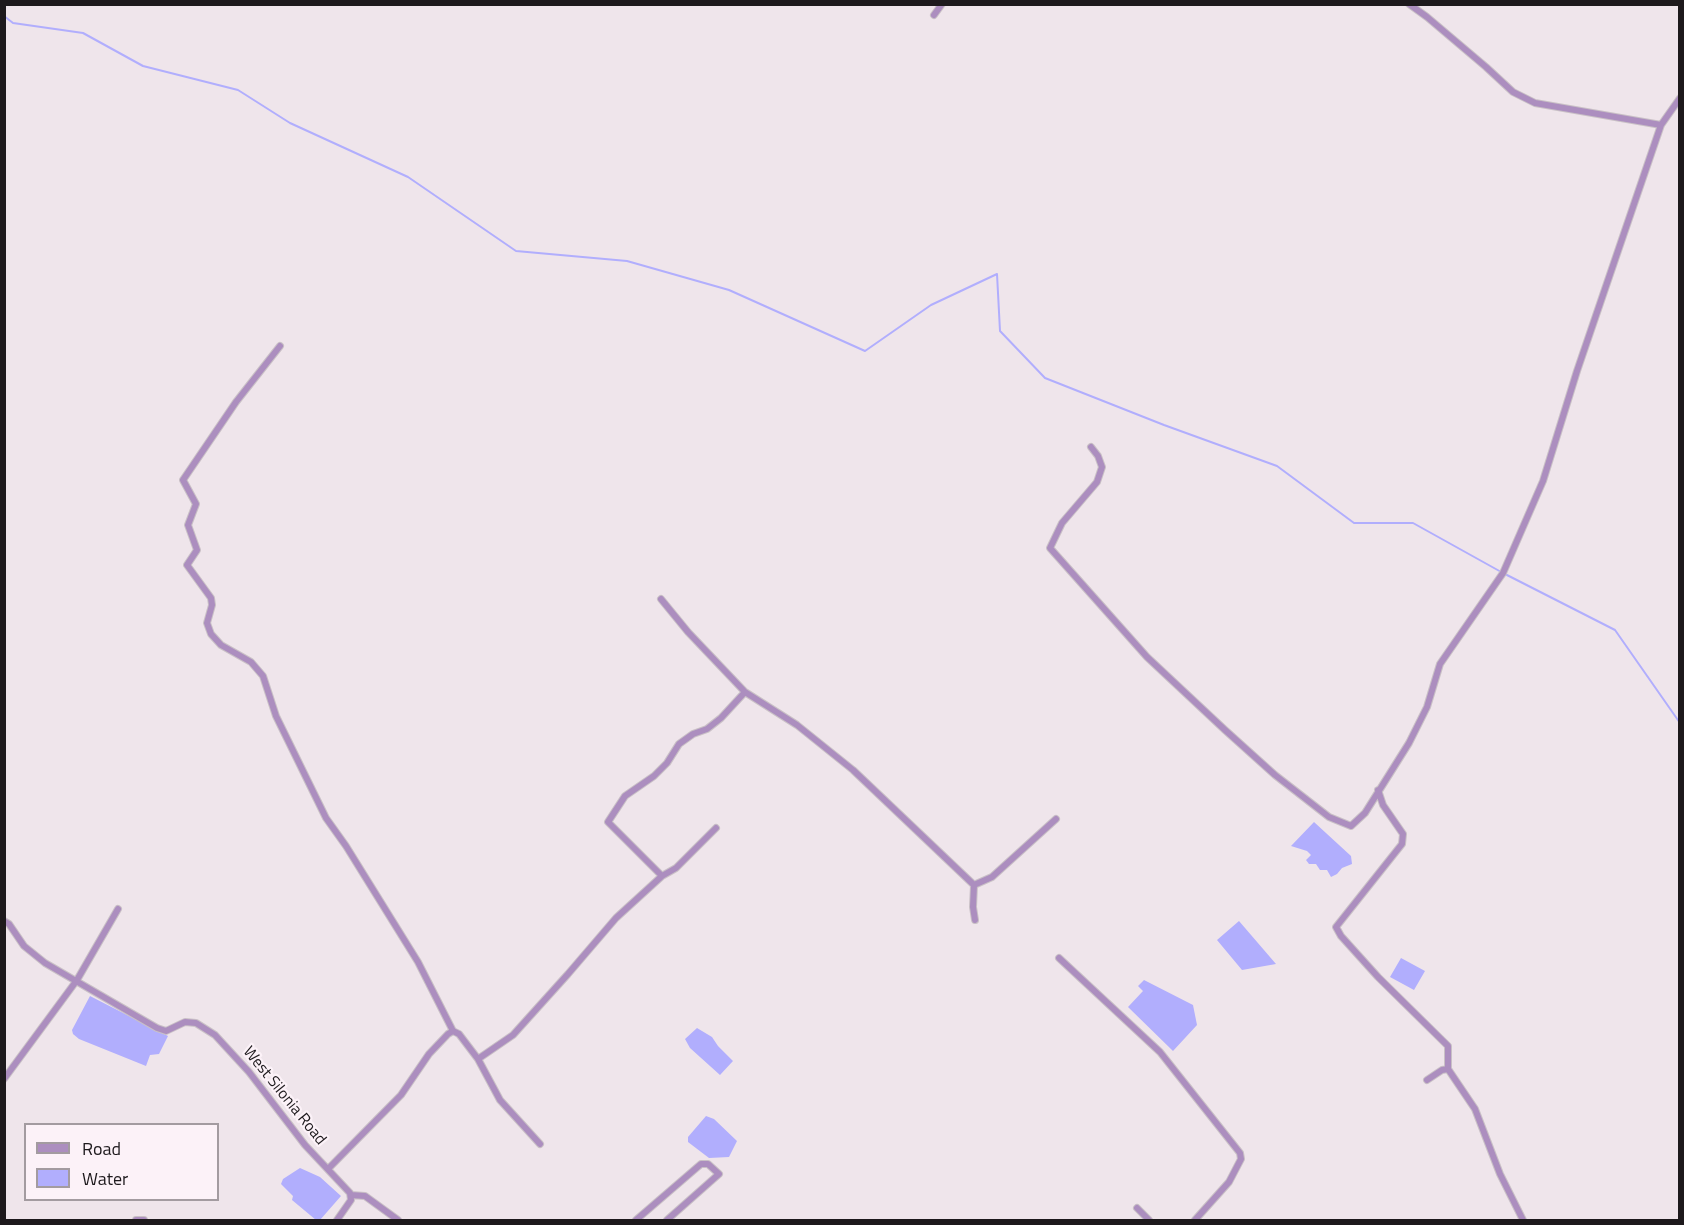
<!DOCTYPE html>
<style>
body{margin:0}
#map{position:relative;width:1684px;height:1225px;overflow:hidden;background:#efe5eb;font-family:"Titillium Web",sans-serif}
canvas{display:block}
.frame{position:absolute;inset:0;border:6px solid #1d191c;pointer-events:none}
.legend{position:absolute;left:24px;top:1123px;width:195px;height:78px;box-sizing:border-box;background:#fcf2f8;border:2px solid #a39ba0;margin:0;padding:8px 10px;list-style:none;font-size:18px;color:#1d191c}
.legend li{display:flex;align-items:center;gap:12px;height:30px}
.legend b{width:30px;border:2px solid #a39ba0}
</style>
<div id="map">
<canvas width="1684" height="1225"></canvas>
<div class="frame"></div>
<ul class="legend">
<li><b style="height:8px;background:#ac8ebf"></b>Road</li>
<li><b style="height:16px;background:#b1aefd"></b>Water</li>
</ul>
</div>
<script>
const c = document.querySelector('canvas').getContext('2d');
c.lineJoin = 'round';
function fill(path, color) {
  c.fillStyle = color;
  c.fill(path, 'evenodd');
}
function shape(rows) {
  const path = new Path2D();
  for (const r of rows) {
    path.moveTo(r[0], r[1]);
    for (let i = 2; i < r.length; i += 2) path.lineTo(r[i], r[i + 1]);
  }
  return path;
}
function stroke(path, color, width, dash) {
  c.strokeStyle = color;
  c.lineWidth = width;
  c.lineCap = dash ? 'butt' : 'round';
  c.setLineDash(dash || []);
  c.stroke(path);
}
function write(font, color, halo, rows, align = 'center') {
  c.font = font + ' "Titillium Web",sans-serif';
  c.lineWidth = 4.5;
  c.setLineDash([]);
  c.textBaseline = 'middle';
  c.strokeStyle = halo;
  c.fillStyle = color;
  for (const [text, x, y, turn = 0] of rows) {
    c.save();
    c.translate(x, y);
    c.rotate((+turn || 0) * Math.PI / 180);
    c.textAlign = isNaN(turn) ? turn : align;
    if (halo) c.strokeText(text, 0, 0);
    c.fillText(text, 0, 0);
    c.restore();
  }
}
fill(shape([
 [1314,822,1351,856,1352,864,1342,868,1337,874,1331,877,1327,870,1320,870,1316,864,1309,864,1306,860,1311,855,1307,851,1291,846],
 [1239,921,1276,964,1242,970,1217,940],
 [1401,958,1425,971,1414,990,1390,977],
 [1144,980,1193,1005,1197,1025,1173,1051,1128,1007,1143,991,1138,986],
 [90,996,168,1036,159,1054,150,1055,146,1066,79,1039,73,1034,72,1030],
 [697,1028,712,1037,718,1046,733,1061,720,1075,690,1048,685,1039],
 [706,1116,714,1119,737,1141,729,1157,709,1158,688,1142,688,1137],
 [300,1168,320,1177,341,1196,320,1220,316,1220,292,1200,293,1196,281,1184,283,1179]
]), '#b1aefd');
stroke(shape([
 [4,16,13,23,83,33,143,66,238,90,290,123,408,177,516,251,627,261,729,290,865,351,931,305,997,274,1000,331,1045,378,1164,425,1277,466,1354,523,1413,523,1503,573,1615,630,1680,723]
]), '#b1aefd', 2);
const minor = shape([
 [1409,4,1427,17,1486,67,1513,92,1535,103,1661,125],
 [934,15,942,4],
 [280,346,236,402,183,480,196,504,188,525,197,550,187,565,211,598,212,605,207,623,211,634,221,645,251,662,263,676,276,716,326,818,346,846,418,962,453,1031,459,1034,478,1059,500,1100,540,1144],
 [1091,447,1098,456,1102,467,1097,482,1062,523,1050,548,1147,657,1225,730,1275,775,1329,817,1351,826,1365,813,1409,743,1427,707,1440,664,1503,573,1543,481,1577,371,1661,125,1680,98],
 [661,599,688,632,745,692,797,725,853,770,974,885,973,907,975,920],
 [1378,790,1383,805,1403,834,1402,844,1336,927,1341,936,1378,977,1448,1046,1448,1069,1475,1109,1500,1174,1523,1220],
 [662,876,608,822,625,796,654,776,667,763,679,744,693,734,707,729,721,718,745,692],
 [974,885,992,877,1056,819],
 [4,921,9,924,24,946,45,963,157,1028,166,1031,185,1022,196,1023,215,1035,249,1072,305,1145,350,1193,351,1200,337,1220],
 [1059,958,1160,1052,1240,1153,1241,1159,1229,1182,1195,1220],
 [478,1059,513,1035,568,974,616,918,662,876,676,868,716,828],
 [4,1079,77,980,118,909],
 [1427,1080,1442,1070,1448,1069],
 [328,1169,401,1095,429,1054,448,1034,453,1031],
 [351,1195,365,1196,398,1220],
 [1137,1208,1149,1220],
 [136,1220,144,1220],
 [636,1220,701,1164,708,1164,719,1174,667,1220]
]);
stroke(minor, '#c9c0c6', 8);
stroke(minor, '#ac8ebf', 6);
write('16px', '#1d191c', '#fcf2f8', [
 ["West Silonia Road",284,1096,51]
]);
</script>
